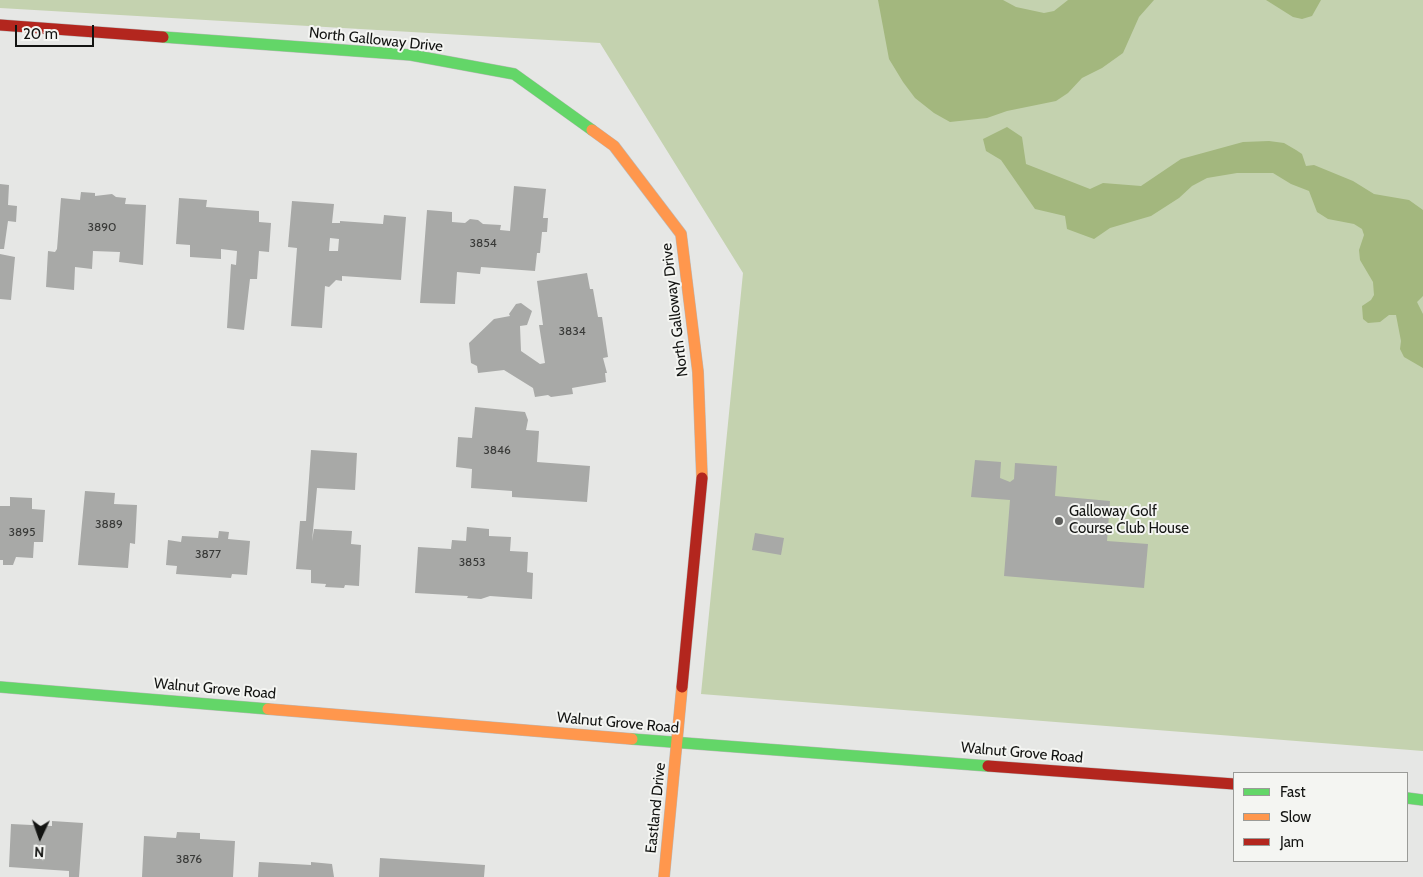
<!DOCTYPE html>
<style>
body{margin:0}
#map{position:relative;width:1423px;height:877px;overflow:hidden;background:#e6e7e5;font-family:Cabin,sans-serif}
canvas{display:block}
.legend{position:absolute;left:1233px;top:772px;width:175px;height:90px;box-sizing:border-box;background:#f4f5f2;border:1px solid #9a9b98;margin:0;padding:6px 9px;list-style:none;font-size:15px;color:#131412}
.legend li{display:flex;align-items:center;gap:10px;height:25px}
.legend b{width:25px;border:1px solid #9a9b98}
.north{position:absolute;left:15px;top:812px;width:50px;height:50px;-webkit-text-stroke:4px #f4f5f2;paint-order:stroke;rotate:183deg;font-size:14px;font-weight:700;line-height:20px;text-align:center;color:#131412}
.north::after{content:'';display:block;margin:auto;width:18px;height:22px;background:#131412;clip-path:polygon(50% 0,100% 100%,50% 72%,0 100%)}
.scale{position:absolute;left:15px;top:25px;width:79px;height:22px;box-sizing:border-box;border:2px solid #131412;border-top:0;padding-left:6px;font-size:15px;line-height:18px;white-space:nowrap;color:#131412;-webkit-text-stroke:4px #f4f5f2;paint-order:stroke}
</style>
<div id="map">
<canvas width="1423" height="877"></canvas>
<ul class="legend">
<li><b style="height:6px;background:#63d668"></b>Fast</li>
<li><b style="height:6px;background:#ff974d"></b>Slow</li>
<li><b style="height:6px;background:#b3261e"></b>Jam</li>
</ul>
<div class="north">N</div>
<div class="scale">20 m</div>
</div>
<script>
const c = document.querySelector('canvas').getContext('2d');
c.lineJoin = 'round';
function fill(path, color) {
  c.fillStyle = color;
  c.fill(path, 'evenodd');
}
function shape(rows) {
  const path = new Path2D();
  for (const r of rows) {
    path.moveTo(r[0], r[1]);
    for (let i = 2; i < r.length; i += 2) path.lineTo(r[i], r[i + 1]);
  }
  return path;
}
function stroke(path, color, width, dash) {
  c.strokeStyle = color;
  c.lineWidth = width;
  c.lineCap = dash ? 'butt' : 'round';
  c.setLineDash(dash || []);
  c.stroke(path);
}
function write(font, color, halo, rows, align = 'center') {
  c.font = font + ' Cabin,sans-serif';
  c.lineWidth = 4;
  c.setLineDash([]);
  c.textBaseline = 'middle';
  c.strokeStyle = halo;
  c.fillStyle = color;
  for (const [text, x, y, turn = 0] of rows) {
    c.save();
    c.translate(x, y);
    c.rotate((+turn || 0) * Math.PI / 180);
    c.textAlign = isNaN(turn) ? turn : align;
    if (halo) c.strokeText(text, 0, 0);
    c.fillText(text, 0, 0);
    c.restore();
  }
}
fill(shape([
 [0,0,1423,0,1423,751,701,694,743,273,600,43,0,8]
]), '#c4d2af');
fill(shape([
 [878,0,1003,0,1016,7,1044,13,1054,11,1068,0,1154,0,1139,17,1123,53,1102,68,1082,78,1068,93,1056,101,1007,111,987,118,950,122,934,113,915,98,903,82,889,59],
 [1266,0,1321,0,1312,16,1302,19,1293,17],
 [1007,127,1022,137,1026,164,1090,189,1103,183,1141,186,1181,159,1243,142,1269,141,1284,143,1296,150,1302,154,1306,166,1314,165,1353,181,1374,194,1409,200,1423,210,1423,296,1417,302,1423,314,1423,368,1404,357,1400,349,1401,341,1396,315,1389,315,1380,322,1368,323,1363,319,1362,306,1371,300,1374,295,1373,282,1360,260,1359,250,1364,235,1362,229,1354,224,1328,219,1317,212,1309,191,1291,184,1273,173,1237,173,1207,178,1192,186,1179,198,1151,216,1110,228,1094,239,1067,229,1065,216,1035,209,1001,160,986,151,983,139]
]), '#a3b77e');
fill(shape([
 [0,184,9,185,8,205,17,206,16,222,8,221,4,249,0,249],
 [514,186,546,189,543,218,548,218,547,232,542,232,540,253,537,253,535,271,481,267,480,274,457,272,455,304,420,303,427,210,452,212,452,222,465,223,470,219,478,220,483,224,501,225,500,230,510,231],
 [81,192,95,193,95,196,112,194,116,197,126,198,125,204,146,205,143,265,119,262,120,252,93,251,92,269,75,267,74,290,46,287,48,251,55,252,57,249,61,198,80,200],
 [179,198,207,200,206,207,259,211,259,222,271,223,269,252,259,251,257,279,250,279,244,330,227,328,231,264,236,265,237,251,221,249,221,259,190,257,190,245,176,244],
 [292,201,334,204,332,223,340,223,340,221,383,224,384,215,406,217,401,280,342,276,342,281,336,280,329,287,325,286,322,328,291,326,297,248,288,247],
 [330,238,339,239,338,251,329,251],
 [0,254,15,257,11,300,0,299],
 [587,273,590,289,593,289,598,317,602,317,608,357,603,358,607,373,605,373,606,382,572,388,573,394,551,397,548,395,535,397,533,388,504,370,478,373,477,366,471,363,469,343,494,319,510,316,509,314,516,304,521,303,532,311,527,325,520,326,521,351,540,364,545,363,539,325,543,325,537,281],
 [475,407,525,412,528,420,526,430,539,431,537,462,590,466,587,502,512,497,512,491,471,488,472,469,456,467,458,437,472,438],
 [311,450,357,453,355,490,317,488,312,541,314,529,352,531,351,544,361,545,359,586,345,585,344,588,325,587,326,584,311,583,311,570,296,569,300,521,306,521],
 [975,460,1001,462,1000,478,1010,482,1014,479,1015,463,1057,466,1055,496,1110,501,1107,541,1148,544,1144,588,1004,576,1010,500,971,497],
 [85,491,115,493,114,504,137,505,135,544,130,543,128,568,78,565],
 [10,497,32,498,32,509,45,510,43,542,34,542,33,558,16,557,13,565,3,565,3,560,0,560,0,506,10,506],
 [467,527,489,529,489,536,511,537,510,551,528,552,527,572,533,573,532,599,490,596,481,599,467,598,468,596,415,593,418,547,451,549,452,540,466,541],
 [219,531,229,532,228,539,250,541,247,575,232,574,231,578,176,574,177,566,166,565,168,540,181,542,182,536,218,538],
 [755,533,784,538,781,555,752,550],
 [52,821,83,823,79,877,69,877,69,871,9,867,11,824,52,826],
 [177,832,200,833,200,839,235,841,233,877,142,877,144,836,176,838],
 [380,858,485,865,484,877,379,877],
 [259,862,311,865,311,862,332,864,334,877,258,877]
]), '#a8a9a7');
const fast = shape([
 [163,37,411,55,514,74,592,130],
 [0,687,268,709],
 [632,739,988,766],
 [1407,798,1423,800]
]);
const slow = shape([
 [592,130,614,146,681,234,698,372,702,478],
 [268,709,632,739],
 [664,877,682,687]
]);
const jam = shape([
 [0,25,163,37],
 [682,687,702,478],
 [988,766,1234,784]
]);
stroke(fast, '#b9b9b8', 12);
stroke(slow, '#b9b9b8', 12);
stroke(jam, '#b9b9b8', 12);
stroke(fast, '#63d668', 11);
stroke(slow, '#ff974d', 11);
stroke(jam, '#b3261e', 11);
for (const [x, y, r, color] of [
 [1059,521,5,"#5d5e5c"]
]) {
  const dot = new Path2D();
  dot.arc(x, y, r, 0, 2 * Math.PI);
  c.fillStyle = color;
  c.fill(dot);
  stroke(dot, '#f4f5f2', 2);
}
write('12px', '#383937', null, [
 ["3890",102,227],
 ["3854",483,243],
 ["3834",572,331],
 ["3846",497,450],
 ["3889",109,524],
 ["3895",22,532],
 ["3877",208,554],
 ["3853",472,562],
 ["3876",189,859]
]);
write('15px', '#131412', '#f4f5f2', [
 ["North Galloway Drive",376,40,6],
 ["North Galloway Drive",675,310,-97],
 ["Walnut Grove Road",215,689,5],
 ["Walnut Grove Road",618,723,5],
 ["Walnut Grove Road",1022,753,5],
 ["Eastland Drive",656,808,-84]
]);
write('15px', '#131412', '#f4f5f2', [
 ["Galloway Golf",1069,512],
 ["Course Club House",1069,529]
], 'left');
</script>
